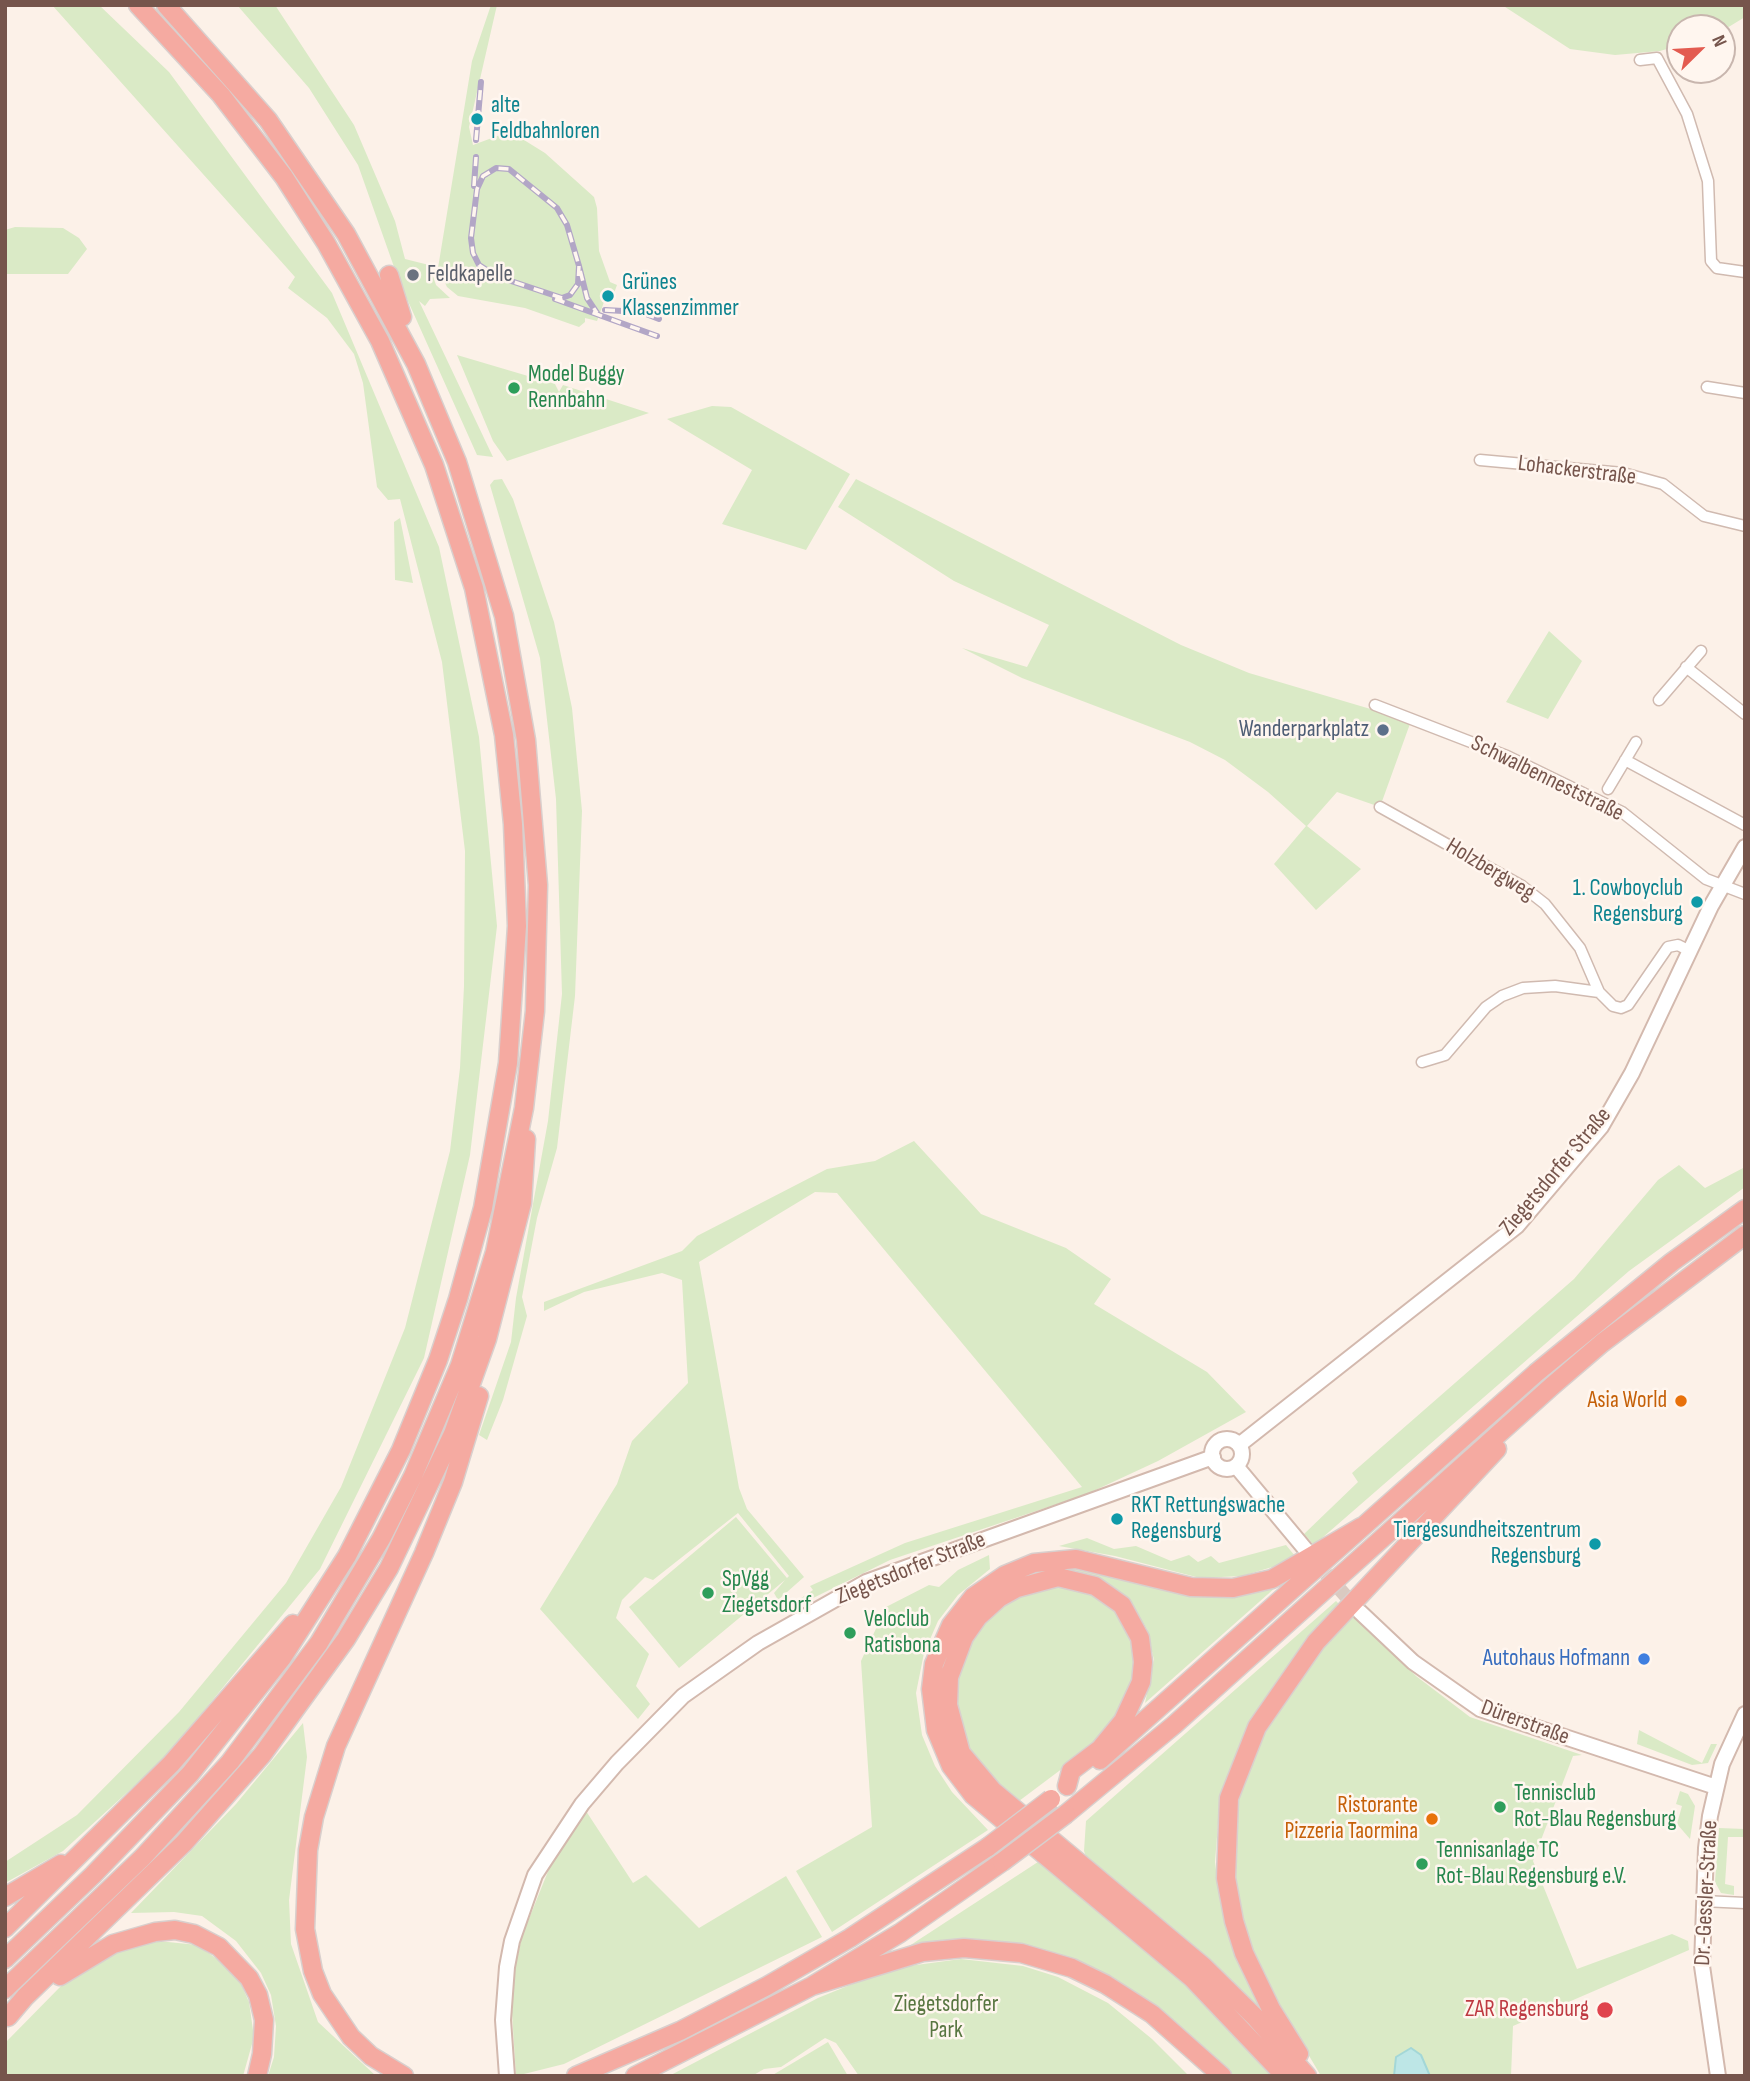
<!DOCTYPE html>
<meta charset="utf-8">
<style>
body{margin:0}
#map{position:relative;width:1750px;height:2081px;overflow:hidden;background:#fcf1e8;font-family:"Sofia Sans Condensed",sans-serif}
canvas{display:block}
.frame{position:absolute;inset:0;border:7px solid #76554c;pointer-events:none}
.north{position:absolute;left:1666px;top:14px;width:70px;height:70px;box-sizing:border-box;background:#fff6ef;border:2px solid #c8b6ae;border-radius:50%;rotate:66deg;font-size:19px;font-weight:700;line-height:28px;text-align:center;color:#76554c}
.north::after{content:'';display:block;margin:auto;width:24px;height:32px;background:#e35b50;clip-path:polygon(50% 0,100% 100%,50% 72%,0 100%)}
</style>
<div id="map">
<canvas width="1750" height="2081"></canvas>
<div class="frame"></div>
<div class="north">N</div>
</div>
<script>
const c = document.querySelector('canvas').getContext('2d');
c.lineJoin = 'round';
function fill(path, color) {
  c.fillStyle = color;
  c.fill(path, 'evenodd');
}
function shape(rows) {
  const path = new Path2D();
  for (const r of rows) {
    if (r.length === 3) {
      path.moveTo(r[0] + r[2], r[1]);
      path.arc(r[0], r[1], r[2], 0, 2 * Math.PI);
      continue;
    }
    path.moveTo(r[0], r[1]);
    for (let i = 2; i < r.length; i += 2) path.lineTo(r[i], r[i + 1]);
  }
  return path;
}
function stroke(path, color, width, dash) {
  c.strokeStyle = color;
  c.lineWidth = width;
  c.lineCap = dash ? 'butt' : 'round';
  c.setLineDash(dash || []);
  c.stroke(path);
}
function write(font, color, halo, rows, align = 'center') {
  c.font = font + ' "Sofia Sans Condensed",sans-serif';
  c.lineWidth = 5;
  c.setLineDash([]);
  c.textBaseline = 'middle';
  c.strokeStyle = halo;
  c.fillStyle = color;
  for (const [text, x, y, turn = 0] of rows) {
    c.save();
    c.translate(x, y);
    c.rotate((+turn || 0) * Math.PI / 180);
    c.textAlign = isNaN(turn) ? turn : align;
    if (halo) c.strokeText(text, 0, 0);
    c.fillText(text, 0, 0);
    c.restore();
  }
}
fill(shape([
 [52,5,99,5,169,72,332,293,439,547,479,737,497,926,470,1155,424,1358,320,1569,166,1757,63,1851,5,1883,5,1862,77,1815,179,1712,286,1583,341,1487,405,1328,450,1151,460,1068,464,986,465,851,442,662,400,499,388,500,377,487,363,383,354,354,327,318,288,288,295,277],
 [237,5,275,5,354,125,395,221,405,259,429,265,436,285,450,298,430,299,425,306,419,301,493,457,477,455,399,281,358,165,309,88],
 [491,5,497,5,469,127,473,145,500,135,524,140,545,153,594,197,597,208,599,251,610,282,617,285,610,304,604,302,597,321,585,318,585,322,579,327,525,308,458,296,447,287,438,268,472,61],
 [1502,5,1745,5,1745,17,1722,31,1722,28,1680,28,1680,45,1660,51,1615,55,1570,49],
 [15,227,63,228,79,238,87,249,68,274,5,274,5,230],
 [457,355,555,384,559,392,563,385,649,413,507,461,493,441],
 [712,406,731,407,850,474,806,550,722,524,752,470,667,419],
 [502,479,513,499,554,622,572,708,582,811,575,996,557,1148,537,1218,522,1297,527,1316,503,1400,487,1440,479,1435,511,1342,516,1298,548,1121,562,994,556,799,540,658,490,485,494,480],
 [856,479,1181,645,1249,673,1411,721,1380,807,1337,792,1307,826,1361,869,1316,910,1274,864,1306,826,1268,792,1225,760,1190,742,1022,678,962,648,1027,667,1049,625,954,581,838,507],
 [400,518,413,583,395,580,394,522],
 [1549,631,1582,661,1548,719,1506,702],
 [914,1141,981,1214,1066,1248,1111,1279,1094,1304,1207,1372,1246,1412,1158,1461,1087,1494,890,1560,799,1605,797,1601,813,1590,810,1586,905,1543,1082,1487,837,1193,815,1192,699,1262,739,1488,747,1509,804,1577,778,1600,774,1593,785,1580,679,1668,629,1607,736,1517,787,1578,789,1576,738,1513,653,1580,645,1577,622,1600,616,1618,649,1654,636,1686,650,1704,638,1719,540,1609,617,1484,632,1441,688,1383,682,1280,662,1273,584,1292,544,1311,544,1302,682,1251,697,1236,827,1169,875,1161],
 [1679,1165,1705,1188,1745,1167,1745,1187,1629,1271,1314,1545,1304,1534,1358,1482,1352,1473,1574,1279,1658,1180],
 [1087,1538,1114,1549,1136,1546,1171,1561,1189,1555,1198,1562,1211,1556,1219,1563,1286,1545,1295,1556,1279,1565,1242,1576,1200,1578,1115,1556,1059,1546],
 [989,1555,990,1569,958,1595,938,1621,924,1653,916,1693,922,1735,935,1766,952,1792,988,1830,832,1932,796,1871,872,1827,861,1661,886,1607,929,1585,939,1587,958,1570],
 [1085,1567,1204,1597,1237,1596,1276,1587,1145,1703,1154,1660,1147,1629,1132,1604,1114,1587,1088,1574,1060,1570,1043,1573,1040,1569],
 [1063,1585,1086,1590,1107,1600,1134,1639,1138,1667,1119,1718,1095,1744,1019,1801,994,1781,973,1754,961,1731,956,1706,959,1666,981,1624,998,1609,1014,1597,1039,1588],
 [1336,1601,1340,1605,1278,1681,1248,1729,1220,1798,1215,1862,1220,1901,1226,1925,1264,2013,1262,2014,1164,1921,1087,1859,1084,1851,1086,1821],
 [1355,1615,1416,1676,1470,1717,1582,1755,1573,1756,1533,1861,1577,1969,1672,1934,1688,1941,1689,1950,1513,2026,1511,2076,1321,2076,1269,1988,1242,1926,1232,1866,1237,1800,1251,1759,1282,1702,1323,1649],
 [303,1723,307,1757,289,1900,291,1944,318,2022,376,2076,268,2076,274,2057,276,2026,271,1995,261,1973,236,1941,202,1916,174,1912,131,1913,236,1804],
 [1639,1730,1702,1763,1711,1744,1717,1744,1708,1763,1692,1765,1637,1744],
 [1680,1791,1688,1794,1695,1806,1690,1839,1677,1824,1682,1806,1676,1804],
 [586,1811,633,1883,646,1875,699,1928,786,1876,822,1937,564,2064,516,2076,512,2013,514,1973,522,1936,551,1864],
 [1719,1828,1745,1829,1744,1837,1728,1837,1725,1884,1734,1886,1734,1895,1721,1893,1715,1882],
 [1041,1860,1158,1956,1277,2076,1233,2076,1200,2047,1082,1964,1057,1954,1025,1947,903,1950],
 [158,1941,198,1945,230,1969,241,1984,249,2002,254,2037,243,2076,5,2076,5,2043,61,1986,110,1954,139,1943],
 [961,1959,1023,1966,1058,1977,1108,2003,1152,2039,1189,2076,859,2076,836,2043,825,2038,781,2067,764,2069,752,2076,669,2076,818,1998,867,1978,901,1967],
 [828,2042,848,2076,771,2076]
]), '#daeac6');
const water = shape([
 [1411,2048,1421,2055,1430,2076,1394,2076,1396,2057,1411,2048]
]);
fill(water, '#bde6e6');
stroke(water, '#a3d7d7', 2);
stroke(shape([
 [1312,1558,1359,1611]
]), '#dacac1', 14, [14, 7]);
const street = shape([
 [1640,60,1657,58,1687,114,1708,181,1711,261,1717,268,1745,272],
 [1707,387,1745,393],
 [1480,460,1623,473,1663,484,1704,516,1745,526],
 [1686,667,1745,714],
 [1659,700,1701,651],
 [1375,705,1507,756,1622,812,1706,879,1745,894],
 [1625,760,1745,825],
 [1608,789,1636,742],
 [1380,807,1522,886,1545,904,1580,948,1599,992],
 [1422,1062,1445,1055,1486,1007,1502,996,1523,988,1555,986,1599,992,1613,1006,1621,1008,1628,1005,1668,947,1678,945,1690,951],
 [1703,1901,1745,1903]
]);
const secondary = shape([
 [1227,1454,15],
 [1239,1445,1517,1226,1601,1127,1632,1073,1711,906,1745,847],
 [1236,1466,1306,1550],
 [1360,1612,1413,1662,1480,1709,1716,1787],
 [507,2076,503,2020,507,1967,512,1941,535,1875,582,1804,617,1763,683,1696,758,1643,866,1582,1213,1457],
 [1718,2076,1702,1966,1706,1848,1710,1816,1722,1764,1745,1714]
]);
const highway = shape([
 [389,275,402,317],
 [1100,1760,1536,1373,1672,1262,1745,1209],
 [1067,1786,1071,1771,1100,1749,1123,1721,1141,1682,1143,1662,1140,1638,1122,1605,1095,1586,1058,1577,1017,1588,999,1598,978,1617,964,1637,949,1677,948,1705,961,1753,993,1791,1203,1966,1255,2017,1307,2076],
 [1066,1814,1174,1725,1552,1386,1602,1343,1745,1235],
 [5,1897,61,1864],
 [5,1928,171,1764,293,1624],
 [5,1959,93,1875,190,1774,282,1658,347,1556,401,1450,438,1360,458,1299,483,1208,508,1063,517,926,513,824,504,735,474,588,434,465,380,341,326,243,284,177,221,95,138,5],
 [60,1976,113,1944,155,1932,175,1930,194,1934,219,1947,249,1978,258,1995,264,2020,262,2054,257,2076],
 [812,1986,923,1952,964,1948,1021,1953,1072,1968,1105,1984,1152,2014,1222,2076],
 [5,1989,143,1857,230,1762,319,1643,381,1539,413,1476,460,1365,495,1252,524,1108,535,1011,538,885,526,740,504,616,457,462,416,364,346,234,268,120,166,5],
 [8,2017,25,1997,184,1843,262,1755,346,1639,389,1568,453,1434,487,1339,522,1203,526,1139],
 [1299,2054,1271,2009,1244,1953,1234,1921,1226,1878,1229,1798,1257,1727,1316,1642,1497,1449],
 [404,2076,371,2056,351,2037,322,1994,313,1971,305,1929,308,1850,314,1817,336,1746,424,1553,453,1482,479,1396],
 [576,2076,680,2031,767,1986,850,1938,988,1847],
 [635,2076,812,1986,900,1933,1002,1862],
 [1285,2076,1192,1978,973,1795,951,1766,936,1730,931,1689,934,1664,951,1625,973,1597,1005,1575,1034,1563,1076,1559,1191,1587,1233,1588,1272,1579,1361,1527]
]);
stroke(street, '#d0bab0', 13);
stroke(secondary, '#d3b9ae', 18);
stroke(highway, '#d9cfcd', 21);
stroke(street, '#fff', 10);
stroke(secondary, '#fff', 14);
stroke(highway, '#f5aaa1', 18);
const rail = shape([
 [476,140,481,82],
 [474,186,476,157],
 [579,266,578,284,570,295,562,298,496,276,479,265,473,253,471,238,477,189,483,176,496,168,509,169,557,208,567,225,579,266,587,298,597,313],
 [555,299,657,336],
 [605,310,641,312,659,319]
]);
stroke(rail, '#b2a6c6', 6);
stroke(rail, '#fff6ef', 3.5, [10]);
const highwayBridge = shape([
 [988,1847,1051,1799],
 [1002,1862,1066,1814]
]);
stroke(highwayBridge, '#d9cfcd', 21, []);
stroke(highwayBridge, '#f5aaa1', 18);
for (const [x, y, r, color] of [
 [477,119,7,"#0f9aa8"],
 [413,275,7,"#6b7280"],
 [608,296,7,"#0f9aa8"],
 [514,388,7,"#2e9e5b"],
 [1383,730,7,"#5c6f8a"],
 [1697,902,7,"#0f9aa8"],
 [1681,1401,7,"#e8710a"],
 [1117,1519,7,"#0f9aa8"],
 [1595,1544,7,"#0f9aa8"],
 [708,1593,7,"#2e9e5b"],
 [850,1633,7,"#2e9e5b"],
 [1644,1659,7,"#3f7fe0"],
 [1500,1807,7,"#2e9e5b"],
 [1432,1819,7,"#e8710a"],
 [1422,1864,7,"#2e9e5b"],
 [1605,2010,9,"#e0444e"]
]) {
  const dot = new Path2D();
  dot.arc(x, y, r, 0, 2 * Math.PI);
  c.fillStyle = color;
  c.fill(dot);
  stroke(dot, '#fff6ef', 2.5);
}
write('23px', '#0d838f', '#fff6ef', [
 ["alte",491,106],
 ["Feldbahnloren",491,132],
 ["Grünes",622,283],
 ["Klassenzimmer",622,309],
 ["1. Cowboyclub",1683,889,"right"],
 ["Regensburg",1683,915,"right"],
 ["RKT Rettungswache",1131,1506],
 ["Regensburg",1131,1532],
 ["Tiergesundheitszentrum",1581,1531,"right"],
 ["Regensburg",1581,1557,"right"]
], 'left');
write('23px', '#5b616d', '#fff6ef', [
 ["Feldkapelle",427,275]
], 'left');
write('23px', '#27864d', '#fff6ef', [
 ["Model Buggy",528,375],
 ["Rennbahn",528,401],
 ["SpVgg",722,1580],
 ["Ziegetsdorf",722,1606],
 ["Veloclub",864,1620],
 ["Ratisbona",864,1646],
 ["Tennisclub",1514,1794],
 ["Rot-Blau Regensburg",1514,1820],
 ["Tennisanlage TC",1436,1851],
 ["Rot-Blau Regensburg e.V.",1436,1877]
], 'left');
write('23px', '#76554c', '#fff6ef', [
 ["Lohackerstraße",1577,471,7],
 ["Schwalbenneststraße",1547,779,26],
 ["Holzbergweg",1490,870,31],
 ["Ziegetsdorfer Straße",1556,1172,-50],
 ["Ziegetsdorfer Straße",911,1569,-22],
 ["Dürerstraße",1525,1723,20],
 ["Dr.-Gessler-Straße",1707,1893,-87]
]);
write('23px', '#4e5e75', '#fff6ef', [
 ["Wanderparkplatz",1369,730]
], 'right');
write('23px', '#c56008', '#fff6ef', [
 ["Asia World",1667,1401],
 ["Ristorante",1418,1806],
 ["Pizzeria Taormina",1418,1832]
], 'right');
write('23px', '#366cbe', '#fff6ef', [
 ["Autohaus Hofmann",1630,1659]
], 'right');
write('23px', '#587641', '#fff6ef', [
 ["Ziegetsdorfer",946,2005],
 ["Park",946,2031]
]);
write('23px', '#be3a42', '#fff6ef', [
 ["ZAR Regensburg",1589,2010]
], 'right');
</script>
